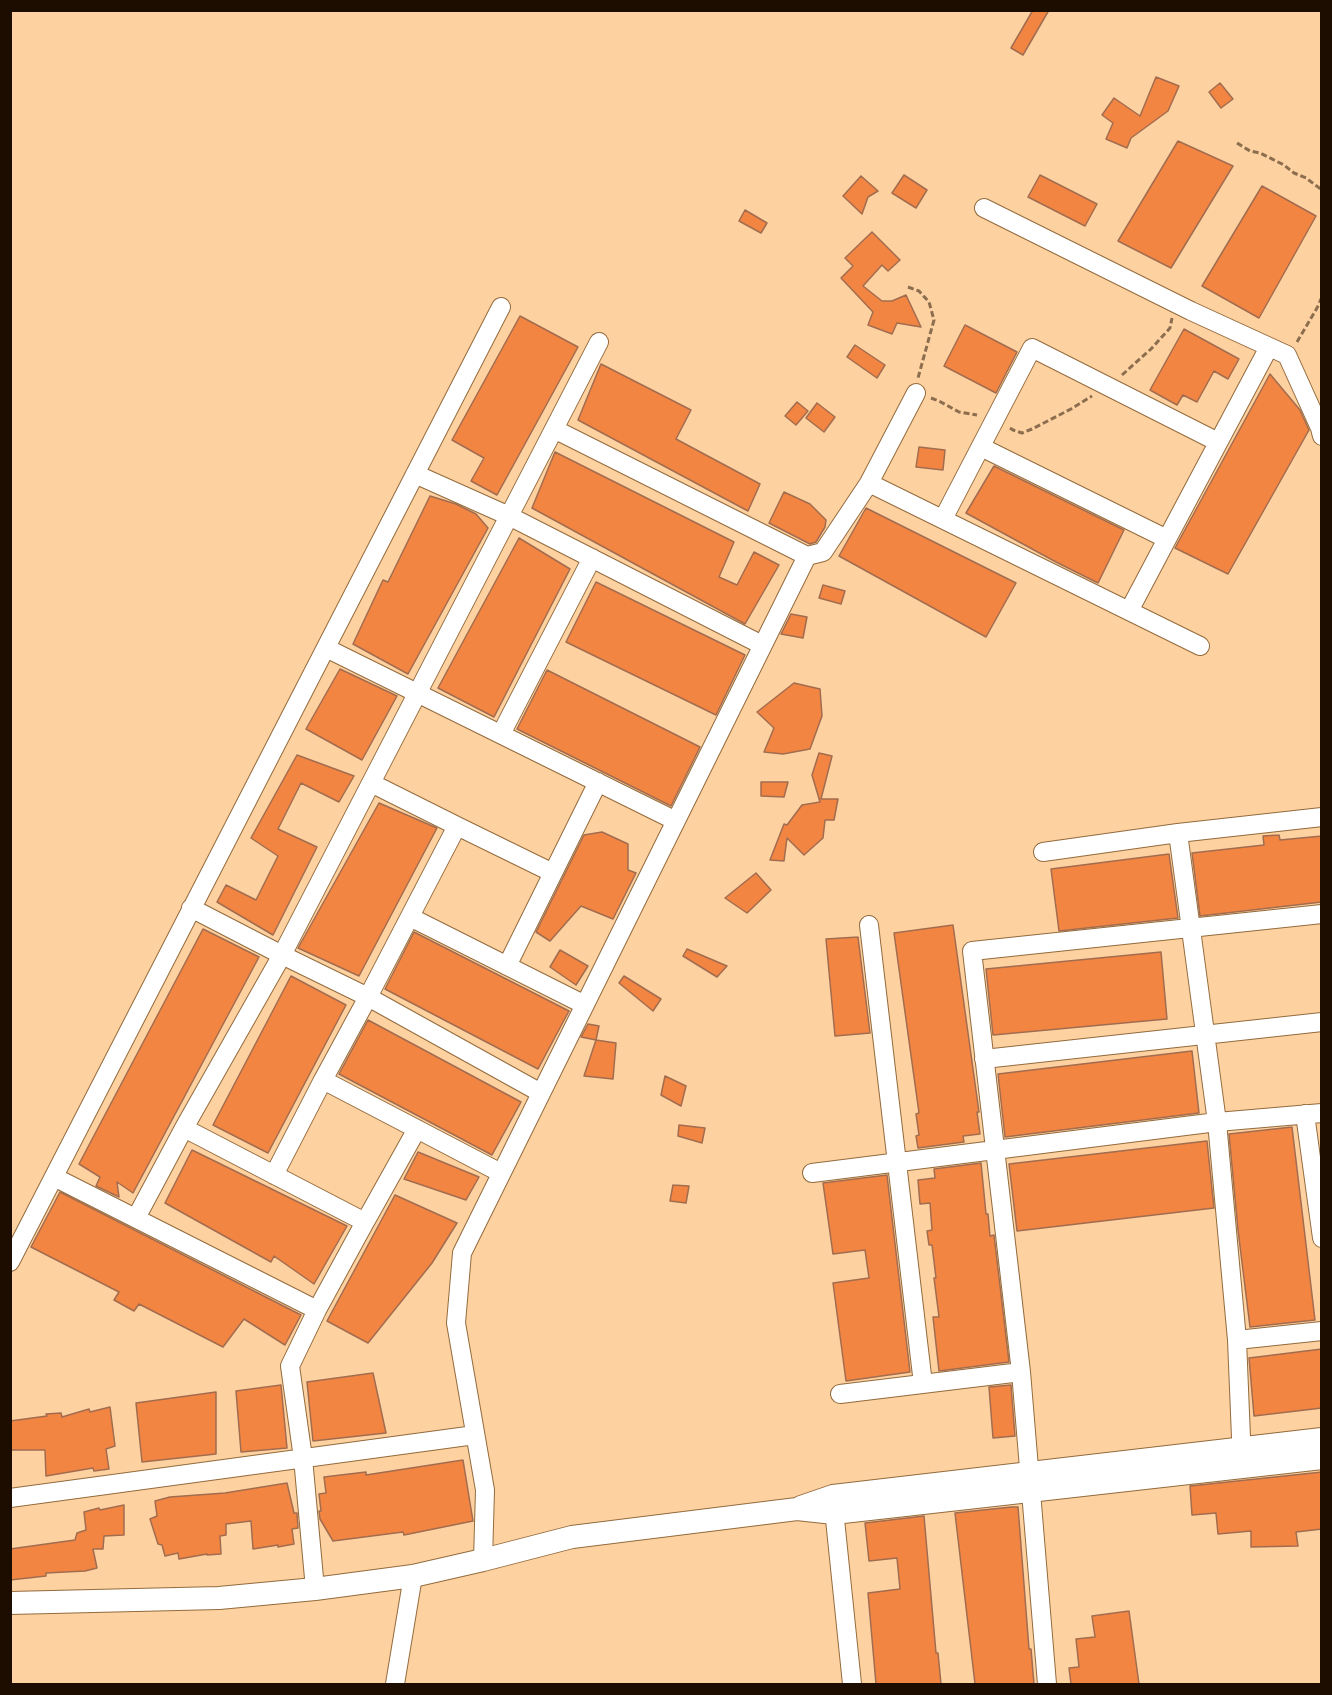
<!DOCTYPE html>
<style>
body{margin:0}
#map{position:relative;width:1332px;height:1695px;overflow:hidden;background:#fed1a0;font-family:Figtree,sans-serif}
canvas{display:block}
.frame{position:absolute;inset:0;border:12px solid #1c0d00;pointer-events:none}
</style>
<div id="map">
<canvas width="1332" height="1695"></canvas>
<div class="frame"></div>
</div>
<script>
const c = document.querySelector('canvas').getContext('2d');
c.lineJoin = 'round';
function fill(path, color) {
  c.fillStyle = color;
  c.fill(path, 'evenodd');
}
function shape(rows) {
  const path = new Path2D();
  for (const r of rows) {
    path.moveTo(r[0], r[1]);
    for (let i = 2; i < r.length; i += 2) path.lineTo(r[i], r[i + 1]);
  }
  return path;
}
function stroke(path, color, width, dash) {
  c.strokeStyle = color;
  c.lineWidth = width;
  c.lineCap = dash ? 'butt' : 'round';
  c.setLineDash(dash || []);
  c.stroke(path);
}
const building = shape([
 [1033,10,1049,10,1023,55,1011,48,1033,10],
 [1156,77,1179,86,1168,111,1131,138,1127,148,1106,139,1113,123,1102,115,1114,98,1140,116,1156,77],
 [1220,83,1233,99,1221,108,1209,92,1220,83],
 [1178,141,1233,166,1171,268,1118,241,1178,141],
 [904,175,927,190,916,208,892,193,904,175],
 [1040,175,1097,204,1085,226,1028,197,1040,175],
 [861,176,878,191,868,197,862,214,843,196,861,176],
 [1262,186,1316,216,1259,318,1202,286,1262,186],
 [745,210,767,223,761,233,739,221,745,210],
 [872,232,900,260,888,271,882,265,863,286,882,301,892,301,906,295,921,327,897,323,892,334,868,325,873,312,841,278,853,266,845,258,872,232],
 [520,316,578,347,497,495,471,481,484,458,452,440,520,316],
 [965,325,1017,352,996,393,944,366,965,325],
 [1184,329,1239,359,1228,379,1214,371,1197,402,1183,395,1177,405,1150,390,1184,329],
 [855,345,885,365,877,378,847,357,855,345],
 [601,364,691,410,676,439,760,484,748,511,578,420,601,364],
 [1270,374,1300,410,1309,430,1228,574,1175,548,1270,374],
 [797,402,808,411,796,425,785,416,797,402],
 [817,403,835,417,824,432,806,418,817,403],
 [919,447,945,450,943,470,916,467,919,447],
 [555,452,734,542,719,577,737,585,754,552,779,565,745,624,532,508,555,452],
 [994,466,1124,530,1098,583,1056,562,966,513,994,466],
 [784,492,810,504,826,520,825,527,816,542,810,544,769,523,784,492],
 [430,496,456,504,476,514,488,528,408,674,353,644,383,580,388,582,430,496],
 [866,508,1016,583,986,637,839,556,866,508],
 [519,538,570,569,494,717,438,688,519,538],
 [596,582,745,655,716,715,566,642,596,582],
 [823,585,845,591,841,604,819,598,823,585],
 [791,614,807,617,803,638,781,634,791,614],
 [340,669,397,696,362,760,306,729,340,669],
 [547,670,700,747,671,806,517,729,547,670],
 [794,683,820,689,822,716,810,749,783,754,764,752,774,728,757,712,794,683],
 [819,753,832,756,821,799,838,799,834,820,825,820,823,838,804,855,787,838,784,861,770,860,784,824,787,825,802,805,820,802,812,775,819,753],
 [297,755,354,776,339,802,301,783,278,829,317,847,273,935,217,902,226,885,256,900,278,856,251,838,297,755],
 [761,782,788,782,784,797,761,796,761,782],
 [379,803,437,828,359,976,298,948,379,803],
 [602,832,628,844,628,870,636,873,613,919,581,906,550,941,536,932,584,835,602,832],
 [1279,835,1280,840,1322,836,1322,902,1200,916,1192,853,1264,845,1263,836,1279,835],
 [1169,854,1178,918,1059,931,1051,869,1169,854],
 [756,873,771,890,747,913,725,898,756,873],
 [953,925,979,1112,977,1112,980,1134,963,1136,964,1142,918,1148,916,1136,919,1135,916,1114,919,1113,894,933,953,925],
 [203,929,259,957,133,1193,117,1182,119,1197,96,1186,100,1177,79,1164,203,929],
 [414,932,569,1011,538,1069,385,989,414,932],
 [858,937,870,1033,835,1036,826,939,858,937],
 [687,949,727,966,717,977,683,956,687,949],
 [560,950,588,966,576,985,550,967,560,950],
 [1161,952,1167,1019,993,1035,986,969,1161,952],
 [291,976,346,1005,268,1153,213,1125,291,976],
 [624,976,661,999,653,1011,619,983,624,976],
 [368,1020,521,1102,492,1155,339,1074,368,1020],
 [588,1024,599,1026,596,1040,581,1037,588,1024],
 [596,1040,616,1043,613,1079,584,1076,596,1040],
 [1192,1051,1199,1113,1005,1137,998,1074,1192,1051],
 [665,1076,686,1086,681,1106,661,1095,665,1076],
 [679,1125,705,1128,702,1143,678,1136,679,1125],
 [1292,1127,1315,1320,1250,1327,1238,1230,1229,1134,1292,1127],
 [1207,1141,1214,1208,1017,1231,1009,1164,1207,1141],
 [192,1150,347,1226,314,1284,274,1256,271,1262,165,1203,192,1150],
 [418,1152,479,1177,466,1200,404,1179,418,1152],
 [981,1163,986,1214,988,1214,990,1236,994,1235,1009,1362,939,1371,933,1317,939,1317,934,1278,936,1278,932,1245,929,1245,927,1231,932,1230,930,1203,920,1204,918,1180,935,1178,934,1169,981,1163],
 [887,1175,910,1372,846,1381,833,1283,869,1278,865,1250,833,1254,823,1183,887,1175],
 [673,1185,689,1186,686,1203,670,1201,673,1185],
 [60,1192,301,1315,285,1345,244,1319,223,1347,139,1304,134,1311,114,1300,119,1292,31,1247,60,1192],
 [395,1195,457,1223,432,1263,368,1343,327,1321,395,1195],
 [1322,1349,1322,1408,1254,1416,1249,1358,1322,1349],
 [373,1373,386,1433,313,1441,307,1382,373,1373],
 [281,1385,287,1448,241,1452,236,1391,281,1385],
 [1011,1385,1015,1436,993,1438,989,1387,1011,1385],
 [216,1392,216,1454,142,1462,136,1403,216,1392],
 [110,1407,115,1446,106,1449,109,1469,94,1471,93,1468,46,1476,45,1450,10,1450,10,1421,47,1416,46,1414,61,1413,62,1417,89,1409,90,1412,110,1407],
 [463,1460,473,1521,404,1535,403,1532,333,1541,320,1519,319,1511,321,1511,319,1494,326,1493,324,1477,366,1472,366,1475,463,1460],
 [1322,1472,1322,1529,1296,1532,1298,1546,1251,1547,1251,1531,1218,1534,1216,1513,1192,1515,1190,1486,1322,1472],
 [287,1483,294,1513,297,1513,298,1528,292,1529,294,1544,278,1547,278,1545,253,1549,251,1521,226,1524,226,1535,220,1536,221,1554,207,1555,207,1554,179,1559,178,1553,165,1556,162,1545,158,1544,150,1519,157,1516,155,1501,170,1497,225,1493,287,1483],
 [124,1505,124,1535,104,1536,103,1549,93,1549,97,1568,85,1571,46,1573,46,1576,10,1580,10,1549,75,1540,77,1533,86,1530,84,1512,99,1508,100,1510,124,1505],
 [1011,1507,1018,1507,1029,1649,1031,1649,1034,1684,975,1684,955,1513,1011,1507],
 [924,1516,936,1653,938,1653,941,1684,876,1684,868,1593,900,1589,897,1558,869,1561,865,1523,924,1516],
 [1129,1611,1139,1684,1071,1684,1069,1668,1079,1667,1076,1639,1095,1637,1092,1616,1129,1611]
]);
fill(building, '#f38543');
stroke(building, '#a26c4f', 1.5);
const minor = shape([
 [984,208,1191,311,1287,355,1320,428,1322,436],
 [554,429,807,556,823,552,869,483,916,393],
 [981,447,1167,539,1129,611],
 [415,474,509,516,762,645],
 [869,483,1200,646],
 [943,519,1032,348,1218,442],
 [1167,539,1269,347],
 [326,648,676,821],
 [501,734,592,558],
 [457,826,553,873],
 [1043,852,1178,833,1322,817],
 [191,908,282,955,599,342],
 [410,917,585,1005],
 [869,925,923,1384],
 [507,966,598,782],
 [984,1059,1322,1022],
 [1305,1114,1322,1238],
 [184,1128,365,1222,417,1129],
 [501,1173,323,1080,368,997,541,1093],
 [812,1173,1217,1122,1178,833],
 [274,1175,323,1080],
 [54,1177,317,1310],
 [136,1218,184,1128,282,955,368,997,457,826,371,783],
 [10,1262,501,307],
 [1237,1340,1322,1331],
 [840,1394,1021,1372],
 [1242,1462,1237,1340,1217,1122,1322,1113],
 [10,1498,475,1435],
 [833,1500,852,1684],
 [483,1560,485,1490,456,1323,462,1253,807,556],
 [315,1589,303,1458,290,1366,317,1310,365,1222],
 [395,1684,413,1576],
 [1047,1684,1021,1372,972,951,1322,914]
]);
const tertiary = shape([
 [801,1507,833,1496,1322,1439],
 [10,1603,219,1598,315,1589,413,1576,483,1560,572,1537,797,1509,834,1513,1322,1458]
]);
stroke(minor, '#936b3d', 20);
stroke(tertiary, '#936b3d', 24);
stroke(shape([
 [1237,143,1250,151,1260,153,1284,165,1294,173,1306,178,1322,190],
 [908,287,919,291,929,302,934,320,918,378],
 [1297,342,1317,308,1322,297],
 [1122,375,1151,349,1170,328,1172,318],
 [931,398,939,401,959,412,977,415],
 [1010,428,1013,430,1022,433,1032,429,1071,409,1092,396]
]), '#8c6e4f', 3, [6, 3]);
stroke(minor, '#fff', 18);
stroke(tertiary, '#fff', 22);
</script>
